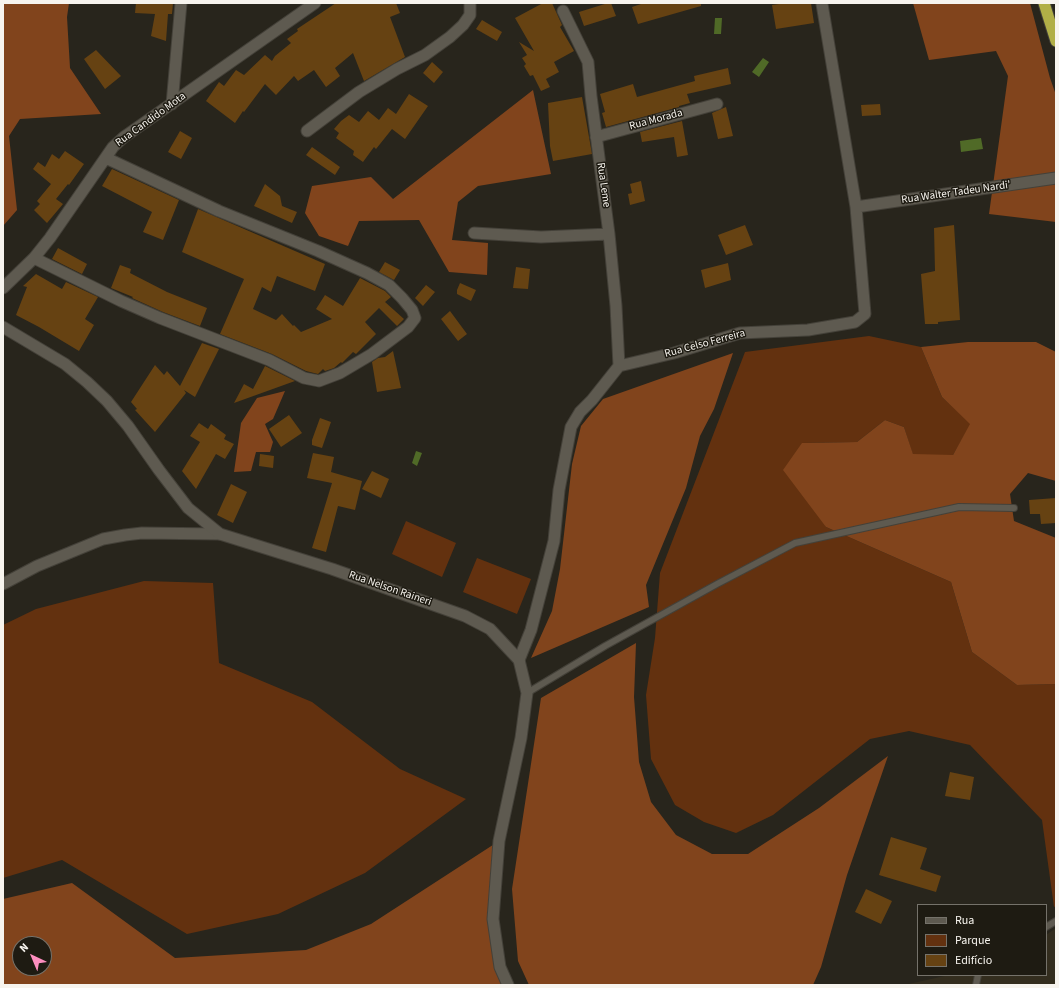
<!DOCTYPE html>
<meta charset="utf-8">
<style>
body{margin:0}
#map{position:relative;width:1059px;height:988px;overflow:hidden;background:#28251c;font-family:"Source Sans 3",sans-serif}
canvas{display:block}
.frame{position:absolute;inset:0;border:4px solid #f7f4ee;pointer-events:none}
.legend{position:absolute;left:917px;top:904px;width:130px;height:72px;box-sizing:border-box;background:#1e1b12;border:1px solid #75726a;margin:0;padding:5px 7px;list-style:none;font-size:12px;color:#f7f4ee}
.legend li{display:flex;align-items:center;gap:8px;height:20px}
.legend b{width:20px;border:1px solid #75726a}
.north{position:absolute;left:12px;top:936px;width:40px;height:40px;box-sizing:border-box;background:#1e1b12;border:1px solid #75726a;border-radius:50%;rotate:316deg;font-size:11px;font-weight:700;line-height:16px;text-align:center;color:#f7f4ee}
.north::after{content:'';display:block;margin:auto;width:14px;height:18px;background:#fd8ebf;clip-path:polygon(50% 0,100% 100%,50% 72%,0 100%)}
</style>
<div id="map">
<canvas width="1059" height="988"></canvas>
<div class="frame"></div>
<ul class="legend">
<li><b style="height:5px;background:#5e5a50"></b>Rua</li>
<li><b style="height:11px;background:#63310f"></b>Parque</li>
<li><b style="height:11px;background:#664212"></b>Edifício</li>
</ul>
<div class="north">N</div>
</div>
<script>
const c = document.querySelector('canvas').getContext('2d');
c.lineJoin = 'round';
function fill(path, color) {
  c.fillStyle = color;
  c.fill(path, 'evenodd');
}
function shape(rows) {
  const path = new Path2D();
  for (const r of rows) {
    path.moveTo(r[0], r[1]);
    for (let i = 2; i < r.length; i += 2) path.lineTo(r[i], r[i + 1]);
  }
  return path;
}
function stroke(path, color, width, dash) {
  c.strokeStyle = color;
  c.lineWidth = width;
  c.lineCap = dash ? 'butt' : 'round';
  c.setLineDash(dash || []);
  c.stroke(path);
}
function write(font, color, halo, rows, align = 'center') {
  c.font = font + ' "Source Sans 3",sans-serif';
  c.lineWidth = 3;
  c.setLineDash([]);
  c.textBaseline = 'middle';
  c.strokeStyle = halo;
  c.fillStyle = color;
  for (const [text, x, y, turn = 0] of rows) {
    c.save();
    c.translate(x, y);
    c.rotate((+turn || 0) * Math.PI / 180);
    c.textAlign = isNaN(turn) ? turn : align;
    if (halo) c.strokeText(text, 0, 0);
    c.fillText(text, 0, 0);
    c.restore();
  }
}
fill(shape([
 [1056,928,1056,985,904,985,949,975,1046,975,1046,935]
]), '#332d1e');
fill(shape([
 [869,336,921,347,942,397,971,424,953,455,913,455,904,427,885,420,857,442,802,443,826,527,951,582,972,652,1017,685,1056,684,1056,906,1054,907,1042,820,970,745,909,731,870,739,773,815,736,833,704,822,675,805,651,759,646,695,655,638,660,573,745,352],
 [406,521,456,543,442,577,392,554],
 [477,558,531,579,517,614,463,592],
 [144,581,213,583,219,663,312,702,400,769,466,799,365,873,278,914,187,934,62,860,3,878,3,625,36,609]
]), '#63310f');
fill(shape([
 [3,3,69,3,67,17,70,68,101,114,20,119,9,136,17,210,3,226],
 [913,3,1030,3,1050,78,1056,95,1056,222,989,214,1008,76,996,51,929,60],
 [533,90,551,174,478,186,458,202,452,240,488,243,487,275,449,272,419,220,359,221,348,246,319,236,305,213,312,186,371,177,393,199],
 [968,342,1036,342,1056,352,1056,481,1028,473,1010,494,1014,521,1056,538,1056,684,1017,685,972,652,951,582,826,527,783,470,802,443,857,442,885,420,904,427,913,454,953,455,970,424,942,397,921,347],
 [733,353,714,409,700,436,686,488,646,585,649,607,531,658,552,611,560,569,572,464,581,426,603,399],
 [285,391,273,419,265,424,273,442,270,452,256,452,251,471,234,472,241,423,257,398],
 [636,643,634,697,639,762,651,802,676,835,712,854,748,854,819,808,888,756,847,875,821,967,813,985,529,985,518,961,512,889,541,698],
 [499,841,493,919,508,985,3,985,3,899,72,883,175,958,306,950,371,924],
 [20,944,44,944,44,968,20,968]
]), '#81441c');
fill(shape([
 [715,18,722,18,721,34,714,34],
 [763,58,769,62,759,77,752,72],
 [981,138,983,149,961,152,960,141],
 [416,451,422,453,417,466,412,463]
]), '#506a27');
fill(shape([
 [136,3,173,3,172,14,168,14,166,41,151,36,155,14,135,13],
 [336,3,396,3,400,13,390,17,405,57,364,81,353,53,335,68,340,76,326,87,314,70,298,81,294,76,276,95,265,84,244,112,243,111,235,123,206,101,219,82,224,86,236,70,244,75,265,55,272,61,275,56,291,43,287,39,298,31,297,29],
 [543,3,552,3,562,25,560,27,574,51,554,62,559,72,546,79,550,87,541,91,533,75,530,76,524,66,526,64,522,58,527,55,519,42,534,51,515,18],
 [608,3,611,3,616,16,584,26,579,12],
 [644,3,701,3,701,6,638,24,632,7],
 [786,3,811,3,814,23,776,29,772,5],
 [482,20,502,32,497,41,476,29],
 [96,50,121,76,105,89,84,59],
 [432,62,443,72,434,83,423,73],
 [728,68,731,84,687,94,690,103,679,106,679,107,606,127,602,113,605,112,600,94,633,84,637,97,695,81,694,76],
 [409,94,428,106,405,139,392,129,376,149,374,147,363,162,353,155,354,151,336,138,339,133,334,129,341,121,349,115,359,122,368,111,379,120,388,108,396,114],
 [582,97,592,154,553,161,550,146,548,103],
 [880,104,881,115,862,116,861,105],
 [726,107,733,136,718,139,712,113],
 [682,121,688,155,677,157,674,137,642,142,640,132],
 [180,131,192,138,181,159,168,152],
 [312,147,340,167,335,175,306,155],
 [65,151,84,164,69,185,68,184,56,199,63,204,47,223,34,210,40,204,37,201,51,184,33,169,38,162,45,167,52,154,59,159],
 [112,169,179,200,163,240,143,232,152,212,102,186],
 [641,181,645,201,630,205,628,194,632,193,630,184],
 [265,184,280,196,282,206,297,212,292,223,254,206],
 [198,209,325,264,315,291,277,276,271,292,262,287,253,309,276,320,282,314,293,326,294,325,301,332,332,319,316,309,325,295,343,306,360,278,385,291,391,297,385,302,404,319,397,326,379,308,365,322,376,334,356,354,353,352,342,363,341,362,334,368,325,371,323,369,318,374,306,371,272,354,220,334,244,279,182,252],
 [745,225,753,245,726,255,718,235],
 [954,225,960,320,938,322,938,324,925,324,921,274,935,271,934,228],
 [58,248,87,264,82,274,52,259],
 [385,262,400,270,394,280,379,272],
 [728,263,731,280,705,288,701,270],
 [120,265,131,269,130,273,167,292,207,308,200,326,163,312,132,298,133,297,111,288],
 [516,267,530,269,528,289,513,288],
 [36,274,62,289,66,282,98,297,85,319,94,325,79,351,39,327,16,315,27,287,23,286],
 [460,283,476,290,471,301,457,294,457,290],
 [426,285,435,292,423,306,415,298],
 [450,311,467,334,458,341,441,319],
 [202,343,219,349,195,397,184,390,186,393,155,432,135,410,137,409,131,402,155,365,164,375,167,371,180,386],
 [393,351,401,388,377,392,372,362,378,358,385,357],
 [265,366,295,381,234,403,244,384,253,389],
 [289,415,302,433,281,447,269,429],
 [320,418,331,422,322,448,312,445,312,440],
 [199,423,208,429,211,424,226,435,224,439,234,444,225,459,216,454,196,489,182,471,200,442,190,436],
 [313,453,334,457,331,472,362,481,355,510,338,506,326,552,312,548,332,483,307,478],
 [260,454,274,456,273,468,259,466],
 [372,471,389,479,381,498,362,489],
 [231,484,247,492,233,523,217,515],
 [1056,498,1056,523,1041,524,1040,514,1030,514,1029,500],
 [950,772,974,777,970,800,945,796],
 [891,837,927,848,920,869,941,876,936,892,879,875],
 [866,889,892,901,881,924,855,912]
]), '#664212');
const service = shape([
 [527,693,605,646,717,584,795,543,959,507,1014,508],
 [1046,927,1056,921],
 [976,985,978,975]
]);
const minor = shape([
 [563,11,588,62,591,96,609,234,616,306,619,366],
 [172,104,181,3],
 [307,131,359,92,397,69,425,55,450,37,463,25,470,15,470,3],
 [596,137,717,104],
 [856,207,1056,178],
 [474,233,541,237,609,234],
 [34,258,121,301,160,318,269,360,304,378,319,381,340,373,372,354,408,327,415,318,412,310,402,298,389,285,367,273,318,251,219,211,106,158],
 [3,288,34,258,50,238,113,147,124,137,315,3],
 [3,584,37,566,103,539,125,535,142,533,220,534],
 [519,660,531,630,554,541,559,490,571,427,580,412,592,400,619,366,674,353,740,333,808,330,855,322,865,314,856,207,822,4]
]);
const secondary = shape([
 [3,327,65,364,87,382,107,401,128,426,159,470,188,508,220,534,332,569,465,616,490,629,519,660,527,693,521,738,499,841,493,919,500,967,508,985]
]);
const trunk = shape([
 [1044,3,1056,41]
]);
stroke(service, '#444139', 8);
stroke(minor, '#444139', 13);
stroke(secondary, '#444139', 13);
stroke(trunk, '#444139', 13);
stroke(service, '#5e5a50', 6);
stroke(minor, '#5e5a50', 11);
stroke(secondary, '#5e5a50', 11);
stroke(trunk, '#b1af47', 11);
write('11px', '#f7f4ee', '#1e1b12', [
 ["Rua Candido Mota",151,120,-36],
 ["Rua Morada",656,120,-15],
 ["Rua Leme",603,185,82],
 ["Rua Walter Tadeu Nardi'",956,193,-8],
 ["Rua Celso Ferreira",705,344,-15],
 ["Rua Nelson Raineri",390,589,19]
]);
</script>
